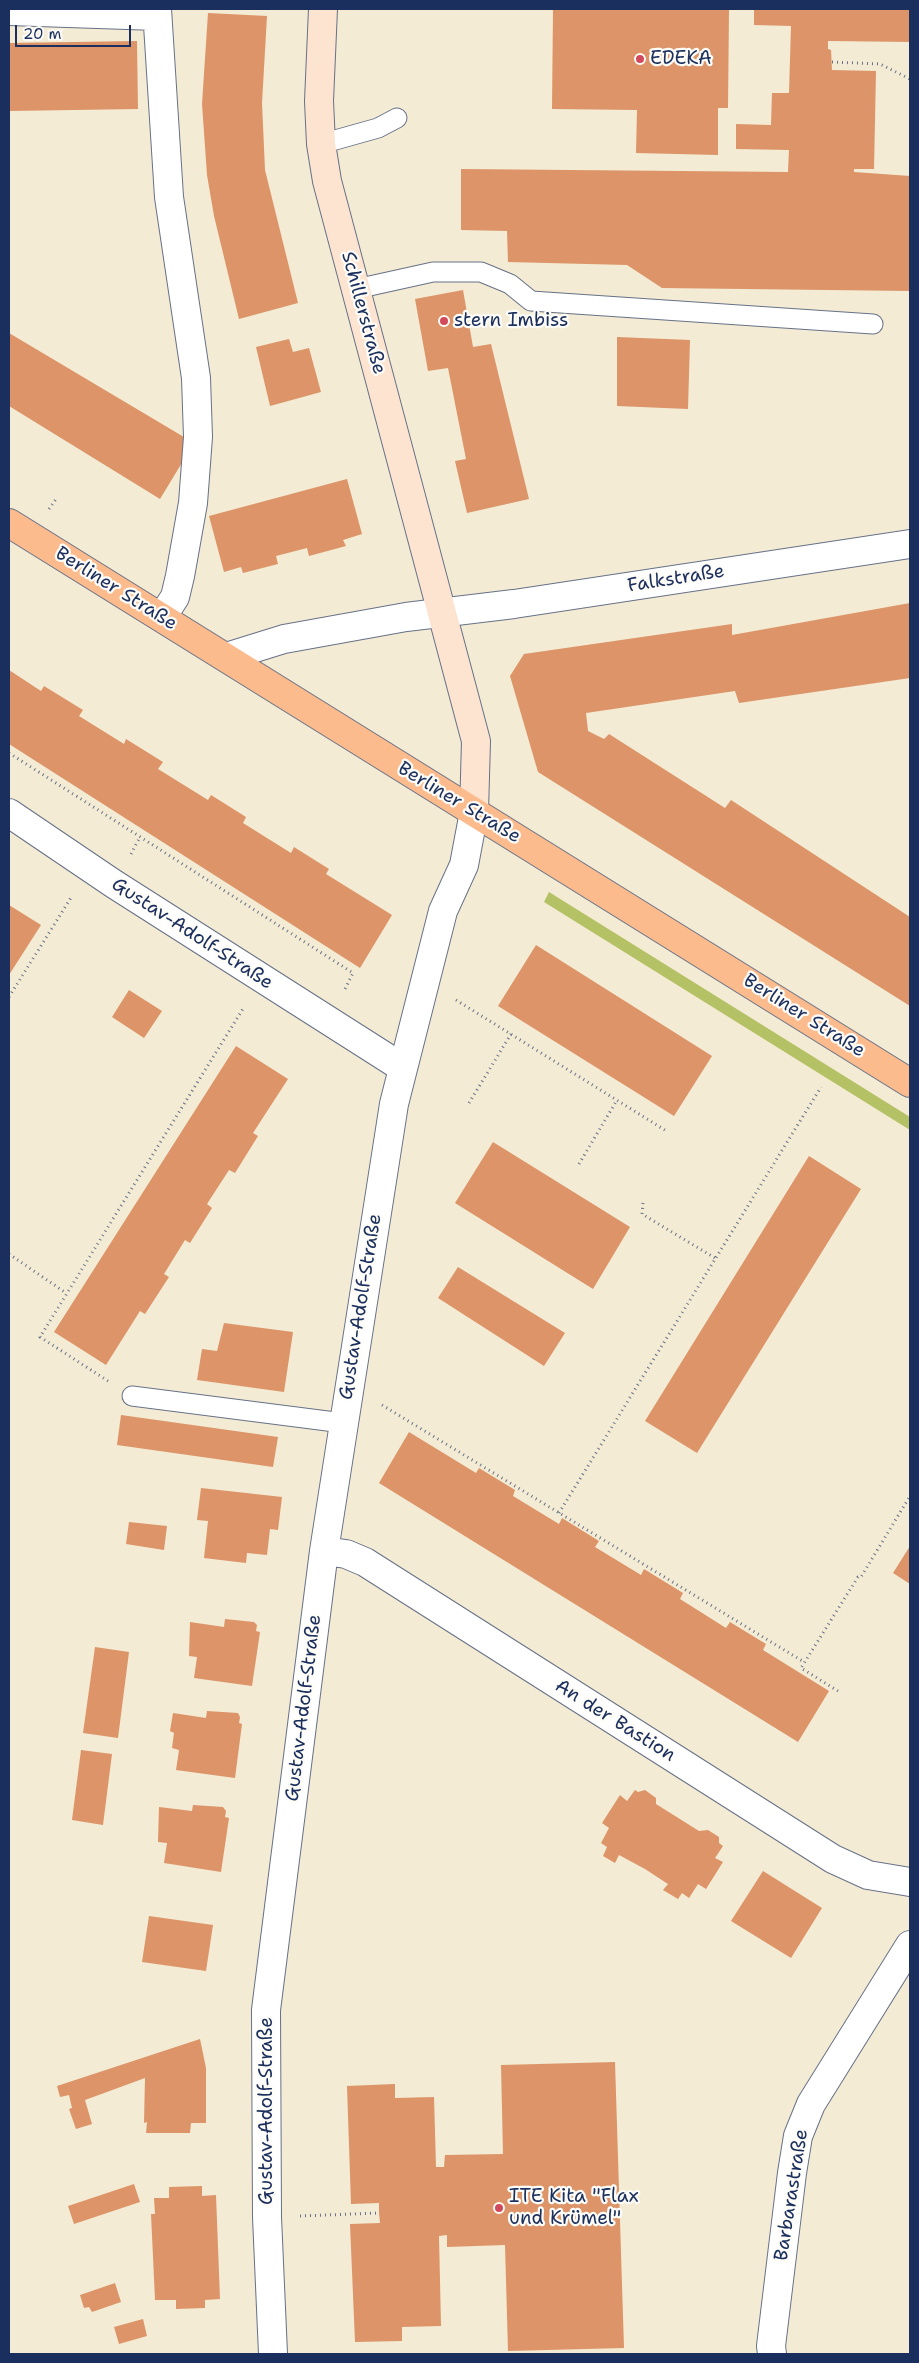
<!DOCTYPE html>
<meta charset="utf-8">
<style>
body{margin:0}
#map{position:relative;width:919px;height:2363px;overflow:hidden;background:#f3ebd4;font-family:"Shantell Sans",sans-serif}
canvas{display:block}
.frame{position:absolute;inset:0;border:10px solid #1b2f5e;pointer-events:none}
.scale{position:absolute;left:15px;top:25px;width:116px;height:22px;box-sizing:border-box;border:2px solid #1b2f5e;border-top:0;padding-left:6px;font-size:15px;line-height:18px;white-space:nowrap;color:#1b2f5e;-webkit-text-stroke:4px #fdfcf7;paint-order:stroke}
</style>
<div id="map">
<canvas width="919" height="2363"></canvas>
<div class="frame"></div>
<div class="scale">20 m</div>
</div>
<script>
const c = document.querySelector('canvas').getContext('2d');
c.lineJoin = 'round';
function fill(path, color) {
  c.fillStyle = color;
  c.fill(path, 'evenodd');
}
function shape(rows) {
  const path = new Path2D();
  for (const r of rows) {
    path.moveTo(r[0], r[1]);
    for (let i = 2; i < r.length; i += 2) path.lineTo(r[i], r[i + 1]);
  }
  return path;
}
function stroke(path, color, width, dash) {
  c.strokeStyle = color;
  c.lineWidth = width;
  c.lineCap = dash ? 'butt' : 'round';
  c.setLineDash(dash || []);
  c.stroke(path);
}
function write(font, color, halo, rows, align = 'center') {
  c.font = font + ' "Shantell Sans",sans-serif';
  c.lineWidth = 4.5;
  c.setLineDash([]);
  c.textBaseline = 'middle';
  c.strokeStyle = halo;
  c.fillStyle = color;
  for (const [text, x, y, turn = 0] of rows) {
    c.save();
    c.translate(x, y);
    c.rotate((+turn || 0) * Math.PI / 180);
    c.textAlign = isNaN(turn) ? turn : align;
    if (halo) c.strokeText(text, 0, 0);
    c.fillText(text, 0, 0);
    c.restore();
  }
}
fill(shape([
 [549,892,910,1117,910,1130,544,902]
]), '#b4c164');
fill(shape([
 [553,9,729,9,728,108,718,108,718,155,636,153,637,110,552,109],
 [754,9,910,9,910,42,828,41,828,49,831,50,832,70,876,71,874,169,854,169,854,172,910,176,910,291,662,288,627,265,508,262,507,231,461,230,461,169,788,172,789,150,736,149,736,124,771,125,772,93,789,93,791,26,754,25],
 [208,13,267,16,262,103,265,170,298,303,239,319,214,216,207,175,202,104],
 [137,41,138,109,9,111,9,43],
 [463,290,473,347,491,344,529,499,467,513,455,461,466,459,448,368,428,371,415,299],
 [9,333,194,443,160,499,9,406],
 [617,337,690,340,688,409,617,406],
 [289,339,293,352,309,348,321,392,270,406,256,347],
 [347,479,362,534,343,540,346,546,309,556,307,548,276,556,278,564,243,573,241,567,224,572,209,516],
 [910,603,910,678,739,703,735,691,586,713,588,731,604,739,609,734,725,808,731,800,910,917,910,1006,538,772,510,676,524,654,732,624,732,635],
 [9,670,41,691,44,686,83,710,79,716,124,744,126,739,163,762,158,769,208,800,211,795,246,817,243,823,291,853,294,847,329,869,326,874,392,915,360,968,9,744],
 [9,905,41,925,9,975],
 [536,945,712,1056,674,1116,498,1006],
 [129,990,162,1011,144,1038,112,1017],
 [236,1046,288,1079,253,1133,258,1136,235,1173,229,1170,207,1204,212,1208,190,1243,185,1240,164,1274,169,1277,145,1314,140,1311,106,1365,54,1332],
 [493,1142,630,1227,593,1289,455,1203],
 [809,1156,861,1189,697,1453,645,1421],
 [458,1267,565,1333,544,1366,438,1298],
 [224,1323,293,1332,284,1392,197,1380,202,1349,217,1351],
 [121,1415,278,1437,273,1467,117,1445],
 [409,1432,476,1473,479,1468,515,1490,513,1496,559,1524,562,1518,599,1541,595,1547,641,1575,644,1569,683,1593,680,1599,726,1628,730,1622,766,1644,763,1650,829,1691,798,1742,379,1483],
 [201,1488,282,1497,278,1530,270,1529,267,1555,247,1553,246,1563,204,1558,208,1521,197,1520],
 [129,1522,167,1526,164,1550,126,1544],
 [910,1546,910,1584,893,1573],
 [225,1619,254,1622,257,1625,256,1631,260,1632,252,1686,194,1678,197,1657,189,1656,190,1622,224,1627],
 [95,1647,129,1652,118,1738,83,1733],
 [207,1711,238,1713,240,1717,239,1723,242,1724,235,1778,176,1770,179,1750,172,1748,174,1733,170,1731,173,1713,206,1718],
 [81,1750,112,1754,103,1825,72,1820],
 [635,1790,638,1792,645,1790,656,1798,656,1804,699,1831,708,1830,719,1837,719,1843,723,1846,715,1858,723,1862,706,1889,698,1884,689,1898,682,1893,678,1899,663,1890,668,1884,645,1869,619,1855,615,1863,603,1856,607,1847,601,1843,609,1828,602,1823,620,1795,627,1801],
 [193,1805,223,1807,226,1811,225,1817,229,1818,221,1872,164,1863,167,1843,158,1842,159,1807,192,1811],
 [763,1871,822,1908,791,1958,731,1921],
 [149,1916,213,1925,206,1971,142,1962],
 [200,2039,206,2068,206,2123,191,2123,190,2133,146,2133,147,2122,144,2123,145,2078,85,2100,92,2124,76,2129,69,2109,72,2108,69,2095,60,2097,57,2086],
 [615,2062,624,2348,508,2351,505,2245,447,2247,447,2235,439,2236,441,2326,402,2327,402,2341,355,2342,350,2224,380,2223,379,2213,379,2203,351,2204,347,2086,395,2084,395,2098,434,2097,436,2167,444,2167,445,2155,503,2154,501,2065],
 [134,2184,140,2202,74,2224,68,2206],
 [202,2186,202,2196,216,2195,220,2299,205,2300,205,2308,176,2309,176,2300,155,2300,151,2214,155,2214,154,2198,169,2198,169,2187],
 [115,2283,121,2302,92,2312,89,2307,84,2308,80,2295],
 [143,2319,147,2336,119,2344,114,2327]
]), '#dc9468');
const lane = shape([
 [321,144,378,128,397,118],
 [356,289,433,272,481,272,510,284,531,301,873,324],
 [132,1396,343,1423]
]);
const street = shape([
 [157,9,169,197,196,378,198,437,193,503,180,576,175,597,162,617],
 [9,11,157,16],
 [226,657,284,639,406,617,514,604,910,544],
 [9,813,114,884,403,1068],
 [324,1551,346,1554,365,1562,833,1859,868,1875,910,1882],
 [273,2354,267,2217,266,2010,324,1551,394,1104,443,911,464,865,474,812],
 [772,2354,771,2346,792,2173,798,2136,811,2104,910,1945]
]);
const secondary = shape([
 [323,9,319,101,321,144,327,181,476,741,474,812]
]);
const primary = shape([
 [9,523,910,1083]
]);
stroke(lane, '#677187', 21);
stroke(street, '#677187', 30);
stroke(secondary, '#677187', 30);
stroke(primary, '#677187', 30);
stroke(shape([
 [832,62,880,64,910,79],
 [49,509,56,499],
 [9,753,353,973,344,991],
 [131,854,140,837],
 [9,997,72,896],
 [456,1000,668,1132],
 [469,1103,511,1034],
 [579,1164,617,1100],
 [643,1203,642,1214,715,1258],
 [9,1254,66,1293],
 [108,1381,40,1337,244,1007],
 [382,1405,804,1662],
 [559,1513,821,1087],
 [838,1691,801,1668,858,1577,861,1577,910,1496],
 [300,2216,379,2213]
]), '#677187', 3, [1, 4]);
stroke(lane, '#fff', 19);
stroke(street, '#fff', 28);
stroke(secondary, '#fde4d1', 28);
stroke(primary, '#fbbb8d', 28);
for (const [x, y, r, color] of [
 [640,59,5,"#d1495b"],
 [444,321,5,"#d1495b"],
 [499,2208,5,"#d1495b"]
]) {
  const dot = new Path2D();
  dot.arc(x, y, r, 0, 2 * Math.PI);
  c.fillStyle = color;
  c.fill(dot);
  stroke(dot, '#fdfcf7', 2);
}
write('19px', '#1b2f5e', '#fdfcf7', [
 ["EDEKA",650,59],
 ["stern Imbiss",454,321],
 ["ITE Kita \"Flax",509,2197],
 ["und Krümel\"",509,2219]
], 'left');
write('19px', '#1b2f5e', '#fdfcf7', [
 ["Schillerstraße",363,313,75],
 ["Falkstraße",676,579,-9],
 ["Berliner Straße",116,589,32],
 ["Berliner Straße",459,803,31],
 ["Gustav-Adolf-Straße",192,934,33],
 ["Berliner Straße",804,1016,32],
 ["Gustav-Adolf-Straße",361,1307,-81],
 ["Gustav-Adolf-Straße",304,1708,-83],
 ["An der Bastion",615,1721,32],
 ["Gustav-Adolf-Straße",267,2111,-90],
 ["Barbarastraße",792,2195,-81]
]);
</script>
